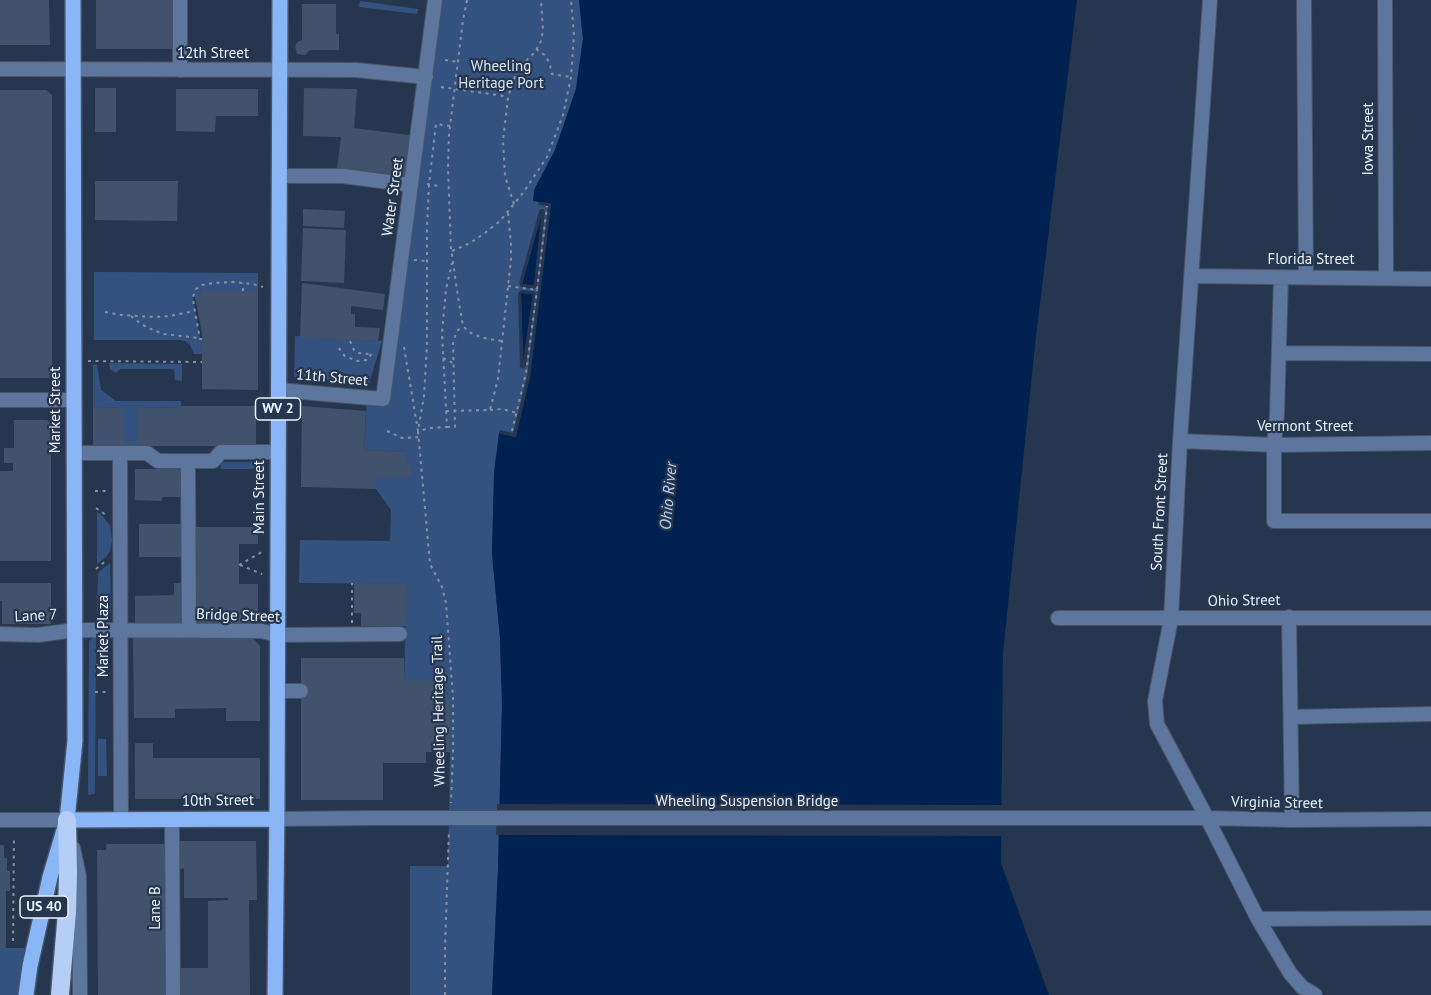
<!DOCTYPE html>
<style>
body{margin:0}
canvas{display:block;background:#26364e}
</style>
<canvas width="1431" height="995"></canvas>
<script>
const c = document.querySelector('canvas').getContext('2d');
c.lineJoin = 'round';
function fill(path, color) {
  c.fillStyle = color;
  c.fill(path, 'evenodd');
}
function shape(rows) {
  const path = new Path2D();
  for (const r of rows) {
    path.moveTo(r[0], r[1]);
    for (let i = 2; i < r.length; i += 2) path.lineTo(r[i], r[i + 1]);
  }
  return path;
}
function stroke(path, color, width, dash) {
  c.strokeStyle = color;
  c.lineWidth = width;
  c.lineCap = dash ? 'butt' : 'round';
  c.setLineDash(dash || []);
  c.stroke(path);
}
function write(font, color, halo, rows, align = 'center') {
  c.font = font + ' "PT Sans",sans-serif';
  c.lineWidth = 4.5;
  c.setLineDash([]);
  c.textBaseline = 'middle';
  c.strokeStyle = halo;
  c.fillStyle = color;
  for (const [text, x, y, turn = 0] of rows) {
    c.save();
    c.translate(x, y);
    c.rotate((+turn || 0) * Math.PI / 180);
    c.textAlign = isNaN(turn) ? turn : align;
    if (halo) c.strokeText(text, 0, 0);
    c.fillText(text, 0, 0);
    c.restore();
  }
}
fill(shape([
 [435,0,579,0,583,39,576,89,555,150,534,190,551,203,530,377,516,437,496,453,494,474,492,554,500,638,502,704,498,869,492,995,410,995,410,866,448,866,450,752,443,699,404,680,407,584,299,583,300,540,390,541,391,510,376,489,376,477,411,477,411,465,405,465,405,452,364,450,367,398,383,399],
 [360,1,418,9,417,14,359,7],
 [94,272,258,273,258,291,203,291,202,297,193,297,200,338,202,339,202,354,194,354,190,345,185,341,180,340,94,340],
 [295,336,382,341,369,384,294,377],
 [109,363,182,364,182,381,175,380,174,369,120,369,116,373,110,369],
 [93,364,97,365,101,390,116,401,181,401,181,408,137,407,137,445,147,446,147,451,134,451,134,446,124,446,124,408,93,407],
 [221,462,256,462,256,469,221,469],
 [97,512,102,515,110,526,112,540,110,551,106,557,97,564],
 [110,563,111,613,97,614,98,573],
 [93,638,96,638,95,794,88,795,89,641],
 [98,739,106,739,107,776,98,776],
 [0,948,34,948,26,995,0,995]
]), '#345280');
fill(shape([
 [579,0,1077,0,1036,336,1003,653,1001,863,1049,995,492,995,498,869,502,704,500,638,492,554,494,474,499,433,515,437,530,377,551,204,533,201,534,190,555,150,576,89,583,39],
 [542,212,534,286,522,284],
 [521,293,533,294,523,366]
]), '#012151');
fill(shape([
 [539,202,551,203,530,377,516,437,499,433,500,430,513,433,527,377,548,206,538,205],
 [541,209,544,209,545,212,537,286,534,289,521,287,519,283,539,211],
 [541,217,534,285,522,284],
 [521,290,534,291,536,294,526,366,523,369,520,367,518,293],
 [521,293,533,294,523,361,523,360],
 [497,804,1005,805,1005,836,496,835]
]), '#26364e');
fill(shape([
 [0,0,49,0,50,45,0,45],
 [96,0,175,0,175,49,96,49],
 [302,4,336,4,336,34,339,34,339,50,310,50,305,55,297,54,295,46,297,42,302,40],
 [95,88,116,88,116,132,95,132],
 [304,88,357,89,354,128,410,135,404,178,337,169,341,137,303,136],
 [176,89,258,89,258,116,216,116,215,132,176,131],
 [0,90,46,90,52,95,52,378,0,378],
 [95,181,178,181,177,221,95,220],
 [303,209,345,211,344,228,303,226],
 [303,228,346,230,344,283,301,281],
 [302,283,385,294,383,310,351,306,351,314,355,314,355,327,380,328,378,341,300,337],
 [202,291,258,291,258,390,202,389,202,333,195,297,202,297],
 [181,406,256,406,256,446,137,446,137,407,181,408],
 [302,406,366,411,364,450,405,452,405,465,411,465,411,477,376,477,376,489,301,487],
 [93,407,124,408,124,446,93,446],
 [14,420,47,420,51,424,51,561,0,561,0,471,13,471,13,463,4,463,4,448,14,448],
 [135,469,186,469,186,497,162,497,162,501,135,500],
 [139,524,181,524,181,557,139,557],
 [192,527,258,527,258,544,239,544,239,584,258,584,258,623,192,623],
 [0,583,51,583,51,624,2,624,2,601,0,601],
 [174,583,186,583,187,623,135,624,135,596,174,595],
 [354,583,407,584,406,626,361,626,361,613,354,613],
 [133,638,253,638,260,646,260,721,226,721,226,708,175,709,175,718,134,718],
 [301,658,404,658,404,680,443,680,443,699,450,699,450,752,426,752,426,763,383,763,383,800,301,800],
 [135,743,153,743,153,758,260,758,260,799,135,799],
 [180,841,256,841,257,900,249,900,250,995,178,995,177,968,208,968,208,901,228,900,228,898,184,898,184,868,180,869],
 [106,844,169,844,170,995,98,995,97,850,106,850],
 [0,845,4,845,4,858,7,858,7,871,10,871,10,891,6,891,6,948,0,948]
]), '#41526c');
const minor = shape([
 [1210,0,1180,441,1171,619,1155,701,1157,724,1207,818,1258,919,1290,973,1302,987,1315,995],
 [1304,0,1306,277],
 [1385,0,1386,277],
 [0,69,356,70,426,77],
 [180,70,180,0],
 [279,176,343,176,411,185],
 [1191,276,1431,279],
 [1281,277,1277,414,1274,445,1274,521,1431,521],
 [1279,353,1431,354],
 [278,390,383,399,435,0],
 [0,400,73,400],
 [1180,441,1274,445,1431,443],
 [74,453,147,453,158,461,213,461,221,452,278,452],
 [120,453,121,820],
 [188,469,189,630],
 [1289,617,1292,820],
 [1058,618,1431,618],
 [0,634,38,635,75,630,262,631,277,635,400,634],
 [277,691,301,691],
 [1291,717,1431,714],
 [1123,818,1207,818,1292,820,1431,819],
 [277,819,371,818],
 [0,820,67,820,69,829],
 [172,820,173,995],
 [73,848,79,876,80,995],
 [1258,919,1431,918]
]);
const major = shape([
 [67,820,277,819],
 [26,995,30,966,50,877,67,820,75,741,73,0],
 [275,995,277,805,280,0]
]);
const highway = shape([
 [60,995,67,911,68,874,67,820]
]);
stroke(minor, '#45546a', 16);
stroke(major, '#45546a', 18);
stroke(highway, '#45546a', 21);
stroke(shape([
 [467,0,463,20,449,134,448,168,451,249,459,303,463,326,469,332,478,336,488,339,502,341],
 [536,49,546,56,550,65,552,74,571,77],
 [445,60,458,62],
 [441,87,504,96],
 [450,126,436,124,429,184,427,226,427,344,424,396,418,431,430,564,442,587,446,603,453,698,453,753,451,803],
 [427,184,439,186],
 [514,204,505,176,503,141,505,123,508,98,513,81,519,68,535,52,541,41,543,30,541,0],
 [452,251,470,243,485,233,500,221,523,193,547,157,563,115,571,77,574,35,571,0],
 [414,260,426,261],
 [508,286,537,290,547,206],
 [243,291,243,283],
 [105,312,121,315,155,317,170,316,194,311],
 [131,316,141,324,153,330,164,334,198,338],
 [202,339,200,339,194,306,193,297,196,289,202,285,213,283,233,282,253,284,263,287],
 [350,341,354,350,358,353,368,354,372,353],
 [404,347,418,431,431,428,447,427,442,333,446,289,452,263],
 [339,348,342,353,345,356,357,361,367,360,372,353],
 [443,358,453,363],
 [88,361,202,362],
 [490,410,502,409,517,413],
 [446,411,490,410,498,379,511,259,511,244,508,213],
 [447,427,455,427,453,343,457,331,463,326],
 [387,431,402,438,418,437],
 [512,431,526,373,537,290],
 [95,491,108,491],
 [96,508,106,515],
 [239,565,262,552],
 [240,565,262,574],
 [96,569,107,560],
 [352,623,352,583],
 [96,665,108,665],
 [95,692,107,692],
 [13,941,14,836],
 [445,995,445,947,449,830]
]), '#8490a2', 2, [3, 4.5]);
stroke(minor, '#5c769e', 14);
stroke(major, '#8ab5f7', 15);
stroke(highway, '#b4cef6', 18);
const minorBridge = shape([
 [371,818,1123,818]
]);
stroke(minorBridge, '#45546a', 16, []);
stroke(minorBridge, '#5c769e', 14);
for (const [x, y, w] of [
 [278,409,45],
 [44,907,48]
]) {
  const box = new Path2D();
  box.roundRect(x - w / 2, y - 11, w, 22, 4.5);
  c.fillStyle = '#26364e';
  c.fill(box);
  stroke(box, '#eaf2fe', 1.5);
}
write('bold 14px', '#eaf2fe', null, [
 ["WV 2",278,409],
 ["US 40",44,907]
]);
write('15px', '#eaf2fe', '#26364e', [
 ["12th Street",213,54],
 ["Iowa Street",1369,139,-90],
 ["Water Street",393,197,-82],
 ["Florida Street",1311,260],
 ["11th Street",332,378,5],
 ["Market Street",56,410,-90],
 ["Vermont Street",1305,427],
 ["Main Street",260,497,-90],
 ["South Front Street",1160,512,-87],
 ["Ohio Street",1244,601,-1],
 ["Lane 7",36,616,-3],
 ["Bridge Street",238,616,2],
 ["Market Plaza",104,636,-90],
 ["Wheeling Heritage Trail",439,711,-91],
 ["10th Street",218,801,-1],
 ["Wheeling Suspension Bridge",747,802],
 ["Virginia Street",1277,803,1],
 ["Lane B",156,908,-90]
]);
write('15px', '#dae4f5', '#26364e', [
 ["Wheeling",501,67],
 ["Heritage Port",501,84]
]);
write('italic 16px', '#bbd0f0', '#26364e', [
 ["Ohio River",669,496,-85]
]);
</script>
